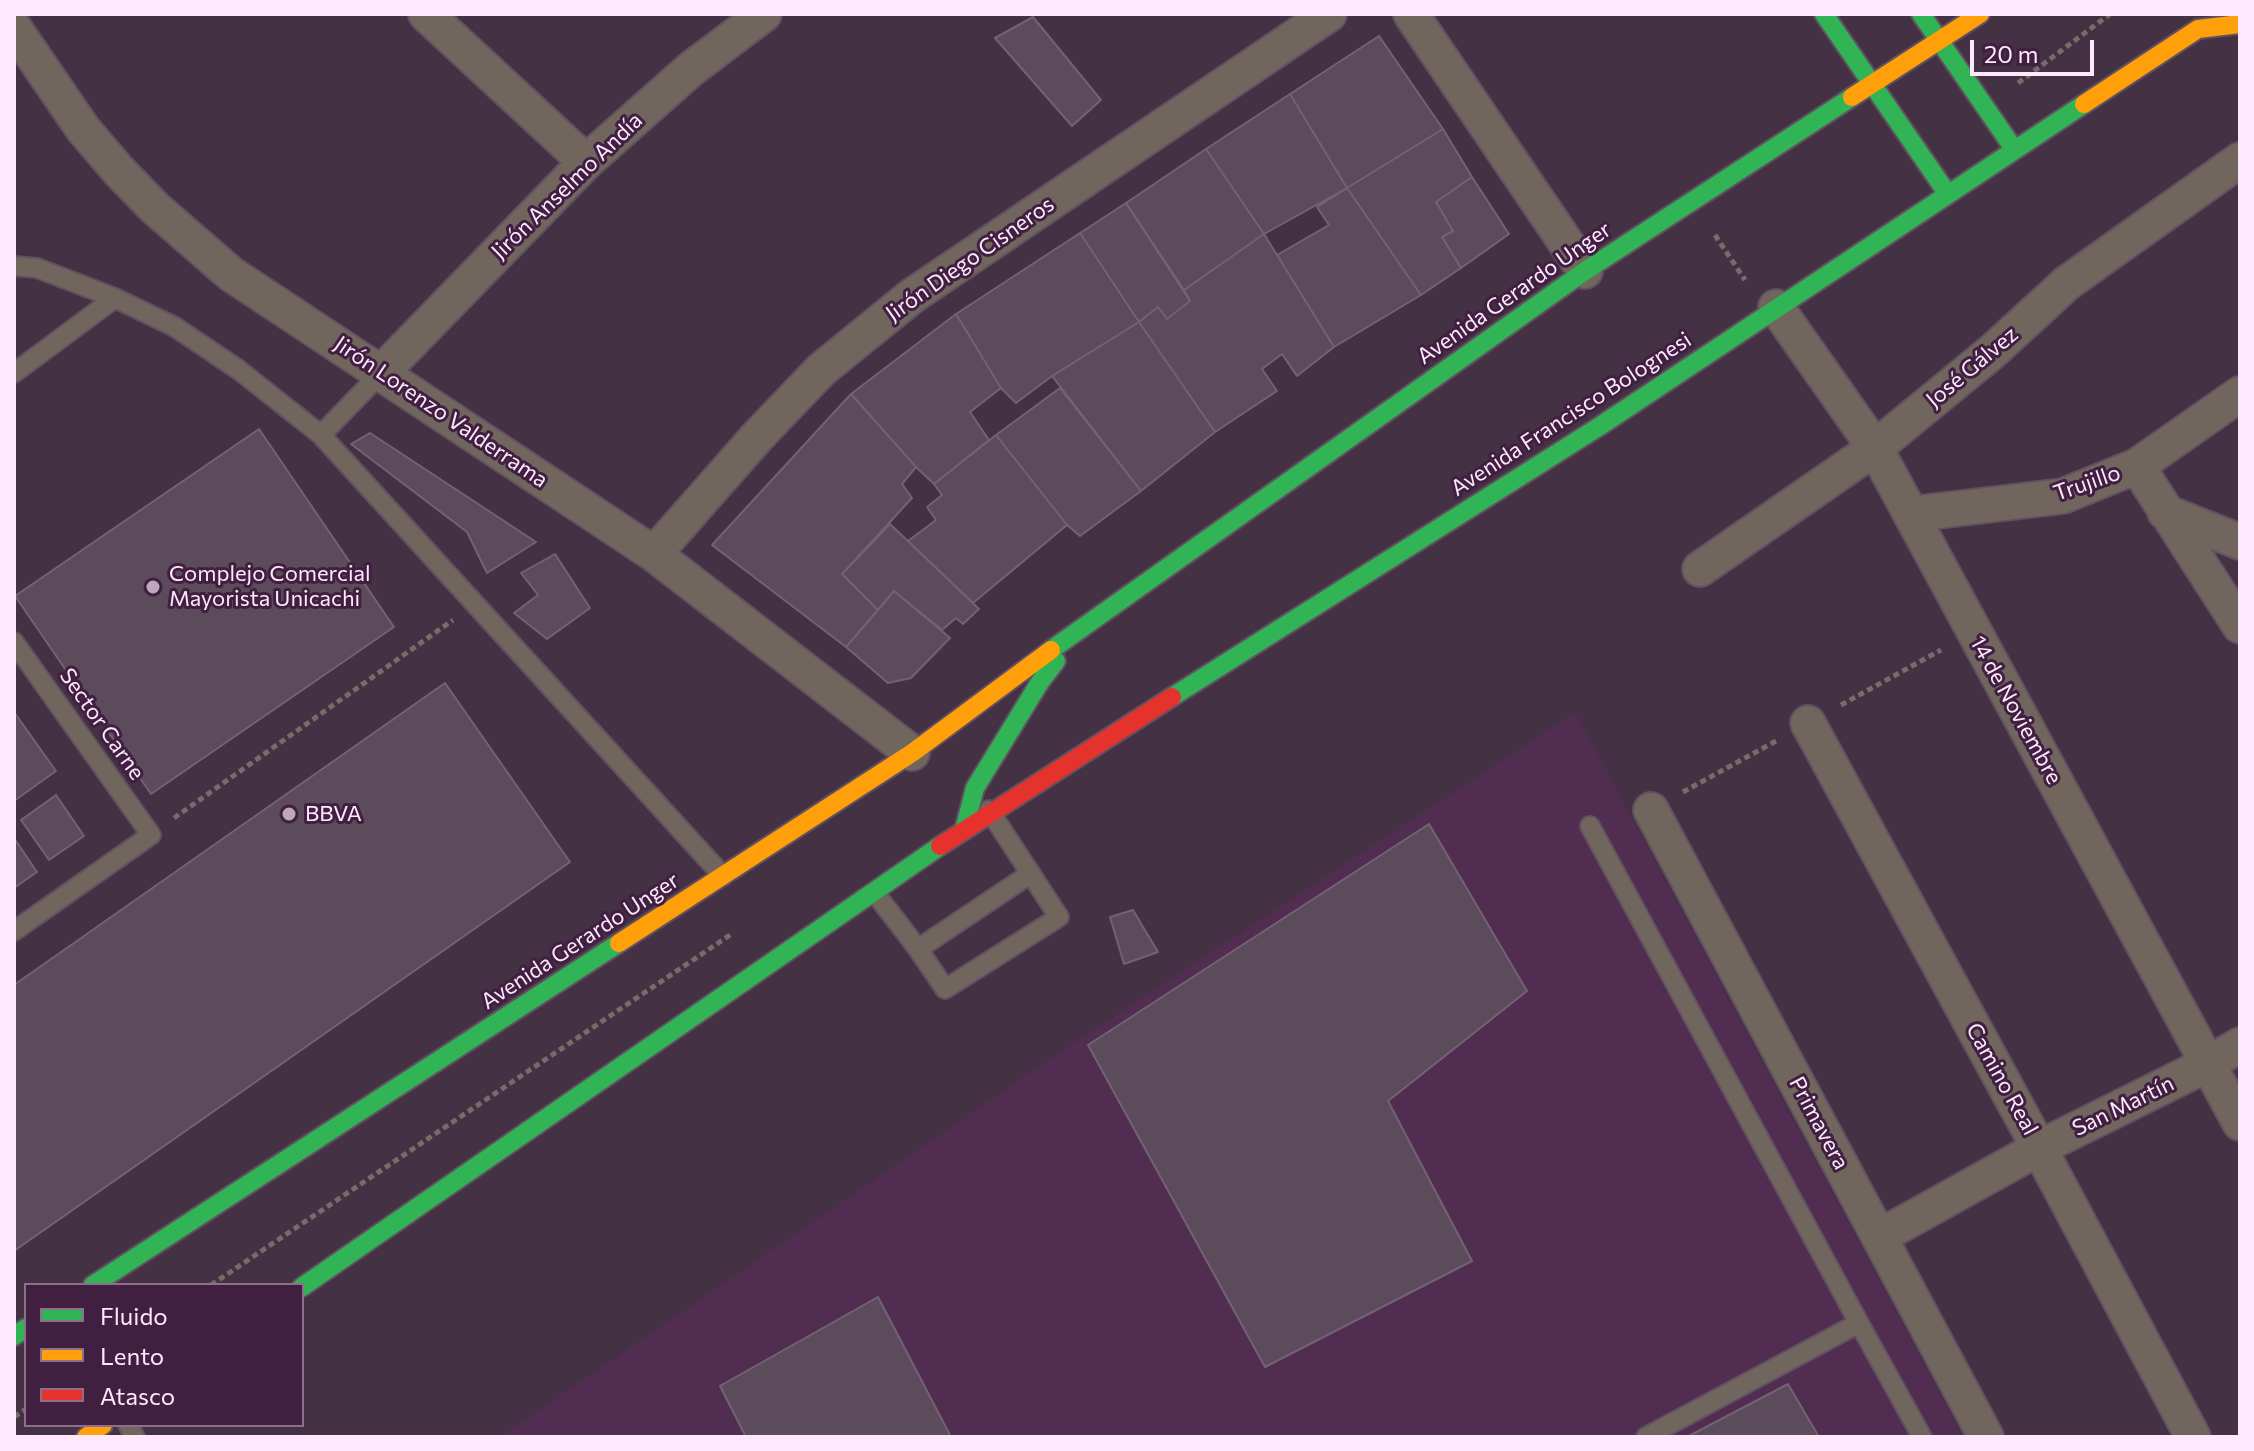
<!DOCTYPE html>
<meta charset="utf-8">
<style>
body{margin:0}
#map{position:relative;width:2254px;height:1451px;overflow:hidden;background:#443144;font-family:Commissioner,sans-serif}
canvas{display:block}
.frame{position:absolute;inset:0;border:16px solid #ffe8fe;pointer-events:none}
.legend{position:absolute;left:24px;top:1283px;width:280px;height:144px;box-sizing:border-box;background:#411f41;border:2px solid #8d6f8d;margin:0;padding:10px 14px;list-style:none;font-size:24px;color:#ffe8fe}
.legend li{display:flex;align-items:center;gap:16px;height:40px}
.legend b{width:40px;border:2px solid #8d6f8d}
.scale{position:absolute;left:1970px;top:40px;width:124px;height:36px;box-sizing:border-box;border:4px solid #ffe8fe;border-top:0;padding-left:10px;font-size:24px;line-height:28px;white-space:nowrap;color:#ffe8fe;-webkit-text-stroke:6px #411f41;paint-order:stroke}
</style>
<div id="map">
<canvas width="2254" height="1451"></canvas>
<div class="frame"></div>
<ul class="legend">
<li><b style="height:10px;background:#30b455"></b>Fluido</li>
<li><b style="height:10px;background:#ff9f0a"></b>Lento</li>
<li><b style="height:10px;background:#e5322d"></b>Atasco</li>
</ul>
<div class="scale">20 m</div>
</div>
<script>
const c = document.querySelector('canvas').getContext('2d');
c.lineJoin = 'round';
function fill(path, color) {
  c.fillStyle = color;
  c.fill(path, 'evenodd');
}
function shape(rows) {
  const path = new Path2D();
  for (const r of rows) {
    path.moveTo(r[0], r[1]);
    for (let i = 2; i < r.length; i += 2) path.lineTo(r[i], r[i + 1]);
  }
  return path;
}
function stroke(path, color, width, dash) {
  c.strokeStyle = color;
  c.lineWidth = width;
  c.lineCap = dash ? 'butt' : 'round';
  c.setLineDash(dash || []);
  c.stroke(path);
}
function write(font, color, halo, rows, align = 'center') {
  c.font = font + ' Commissioner,sans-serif';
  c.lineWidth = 6;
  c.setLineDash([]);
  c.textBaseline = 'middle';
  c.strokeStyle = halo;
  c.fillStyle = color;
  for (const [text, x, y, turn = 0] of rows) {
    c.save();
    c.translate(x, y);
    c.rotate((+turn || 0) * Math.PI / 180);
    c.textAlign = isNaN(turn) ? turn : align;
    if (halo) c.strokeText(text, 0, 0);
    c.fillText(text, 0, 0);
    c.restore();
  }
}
fill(shape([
 [1575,712,1963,1437,500,1437,1072,1044]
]), '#522d52');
const building = shape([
 [1033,17,1101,100,1072,126,995,38,1033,17],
 [1379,36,1443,129,1347,188,1290,94,1379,36],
 [1290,94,1347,188,1264,234,1206,149,1290,94],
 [1443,129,1472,177,1436,202,1453,231,1442,237,1461,268,1421,295,1347,188,1443,129],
 [1206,149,1264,234,1184,290,1126,203,1206,149],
 [1472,177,1509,234,1461,268,1442,237,1453,231,1436,202,1472,177],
 [1347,188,1421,295,1334,347,1277,255,1329,225,1317,207,1347,188],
 [1126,203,1190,301,1167,319,1158,307,1139,322,1080,233,1126,203],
 [1080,233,1139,322,1052,376,1016,403,1001,388,956,314,1080,233],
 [1264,234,1334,347,1297,376,1282,354,1262,369,1277,391,1215,432,1139,322,1158,307,1167,319,1190,301,1184,290,1264,234],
 [956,314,1001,388,970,412,989,440,934,484,916,467,851,394,956,314],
 [1139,322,1215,432,1141,491,1052,376,1139,322],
 [1060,388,1141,491,1080,536,1067,525,996,435,1060,388],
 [851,394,916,467,902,484,912,498,842,574,878,610,846,647,712,545,851,394],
 [259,429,394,627,151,794,15,596,259,429],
 [370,433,536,542,487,573,467,532,351,444,370,433],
 [996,435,1067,525,973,603,908,541,936,520,927,507,942,495,934,484,996,435],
 [890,524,979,609,963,624,956,618,942,630,894,591,878,610,842,574,890,524],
 [555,554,590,608,547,639,514,613,538,595,521,573,555,554],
 [894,591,950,638,911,678,888,683,846,647,894,591],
 [445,683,570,862,14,1251,14,985,445,683],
 [14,712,56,771,14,801,14,712],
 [56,795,84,836,49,860,21,820,56,795],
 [1429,824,1527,991,1388,1101,1472,1261,1265,1367,1088,1045,1429,824],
 [14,838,37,872,14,888,14,838],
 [1133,910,1158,952,1124,964,1110,917,1133,910],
 [878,1297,951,1437,746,1437,720,1386,878,1297],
 [1788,1384,1819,1437,1687,1437,1788,1384]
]);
fill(building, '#5b4b5b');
stroke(building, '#736273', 2);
const lane = shape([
 [14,266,37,268,115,298],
 [14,373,115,298,175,327,239,370,321,435,723,876],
 [321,435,382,372],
 [14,642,151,835,14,931],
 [1590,826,1859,1323],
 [875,893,918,949,945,989,1059,917,989,810],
 [918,949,1030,874],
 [128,1425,135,1437],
 [1646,1437,1859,1323,1922,1437]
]);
const street = shape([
 [426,14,586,162],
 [1411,14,1585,271],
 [14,28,83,129,119,171,155,208,231,274,654,554,912,753],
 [1776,307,1875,448,2240,1123],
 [382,372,586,162,691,69,764,14],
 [2137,466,2240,626],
 [2165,512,2240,542],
 [1912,514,2063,496,2137,466,2240,394],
 [654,554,757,437,821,370,912,296,1329,14],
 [1700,569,1875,448,1993,351,2067,283,2240,160],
 [1808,723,2039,1148,2193,1437],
 [1651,810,1986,1437],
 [1879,1237,2039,1148,2208,1064,2240,1045]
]);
const fast = shape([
 [1824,14,1947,193],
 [1921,14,2014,149],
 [1051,650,1585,271,1852,97],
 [1172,697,1600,426,2084,104],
 [964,830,975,788,1040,682,1056,661],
 [93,1285,619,943],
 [302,1287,940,846],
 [14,1336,26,1328]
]);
const slow = shape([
 [1852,97,1980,14],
 [2084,104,2198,29,2240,24],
 [619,943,912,753,1051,650],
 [86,1437,103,1425]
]);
const jam = shape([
 [940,846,1172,697]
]);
stroke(lane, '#605060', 22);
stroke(street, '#605060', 38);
stroke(fast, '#605060', 22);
stroke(slow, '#605060', 22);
stroke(jam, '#605060', 22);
stroke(shape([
 [2018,83,2110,14],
 [1715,235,1745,280],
 [1841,705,1941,650],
 [1683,792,1776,741],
 [174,818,453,620],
 [211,1285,733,933],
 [14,1417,26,1409]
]), '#766c69', 5, [6, 4]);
stroke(lane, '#71665e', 18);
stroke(street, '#71665e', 34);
stroke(fast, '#30b455', 18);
stroke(slow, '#ff9f0a', 18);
stroke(jam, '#e5322d', 18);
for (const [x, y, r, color] of [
 [153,587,8,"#bea8bd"],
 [289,814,8,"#bea8bd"]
]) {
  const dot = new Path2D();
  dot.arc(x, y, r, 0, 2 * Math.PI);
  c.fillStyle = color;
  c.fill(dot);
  stroke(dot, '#411f41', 3);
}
write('22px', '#ffe8fe', '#411f41', [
 ["Jirón Anselmo Andía",567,186,-44],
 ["Jirón Diego Cisneros",970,259,-35],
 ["Avenida Gerardo Unger",1514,293,-35],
 ["José Gálvez",1972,367,-40],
 ["Jirón Lorenzo Valderrama",441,412,34],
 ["Avenida Francisco Bolognesi",1571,414,-33],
 ["Trujillo",2087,483,-19],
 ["14 de Noviembre",2016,710,61],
 ["Sector Carne",102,724,55],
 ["Avenida Gerardo Unger",580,941,-33],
 ["Camino Real",2002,1079,61],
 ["San Martín",2123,1106,-26],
 ["Primavera",1819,1123,62]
]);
write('22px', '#ffe8fe', '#411f41', [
 ["Complejo Comercial",169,574],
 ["Mayorista Unicachi",169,599],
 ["BBVA",305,814]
], 'left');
</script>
